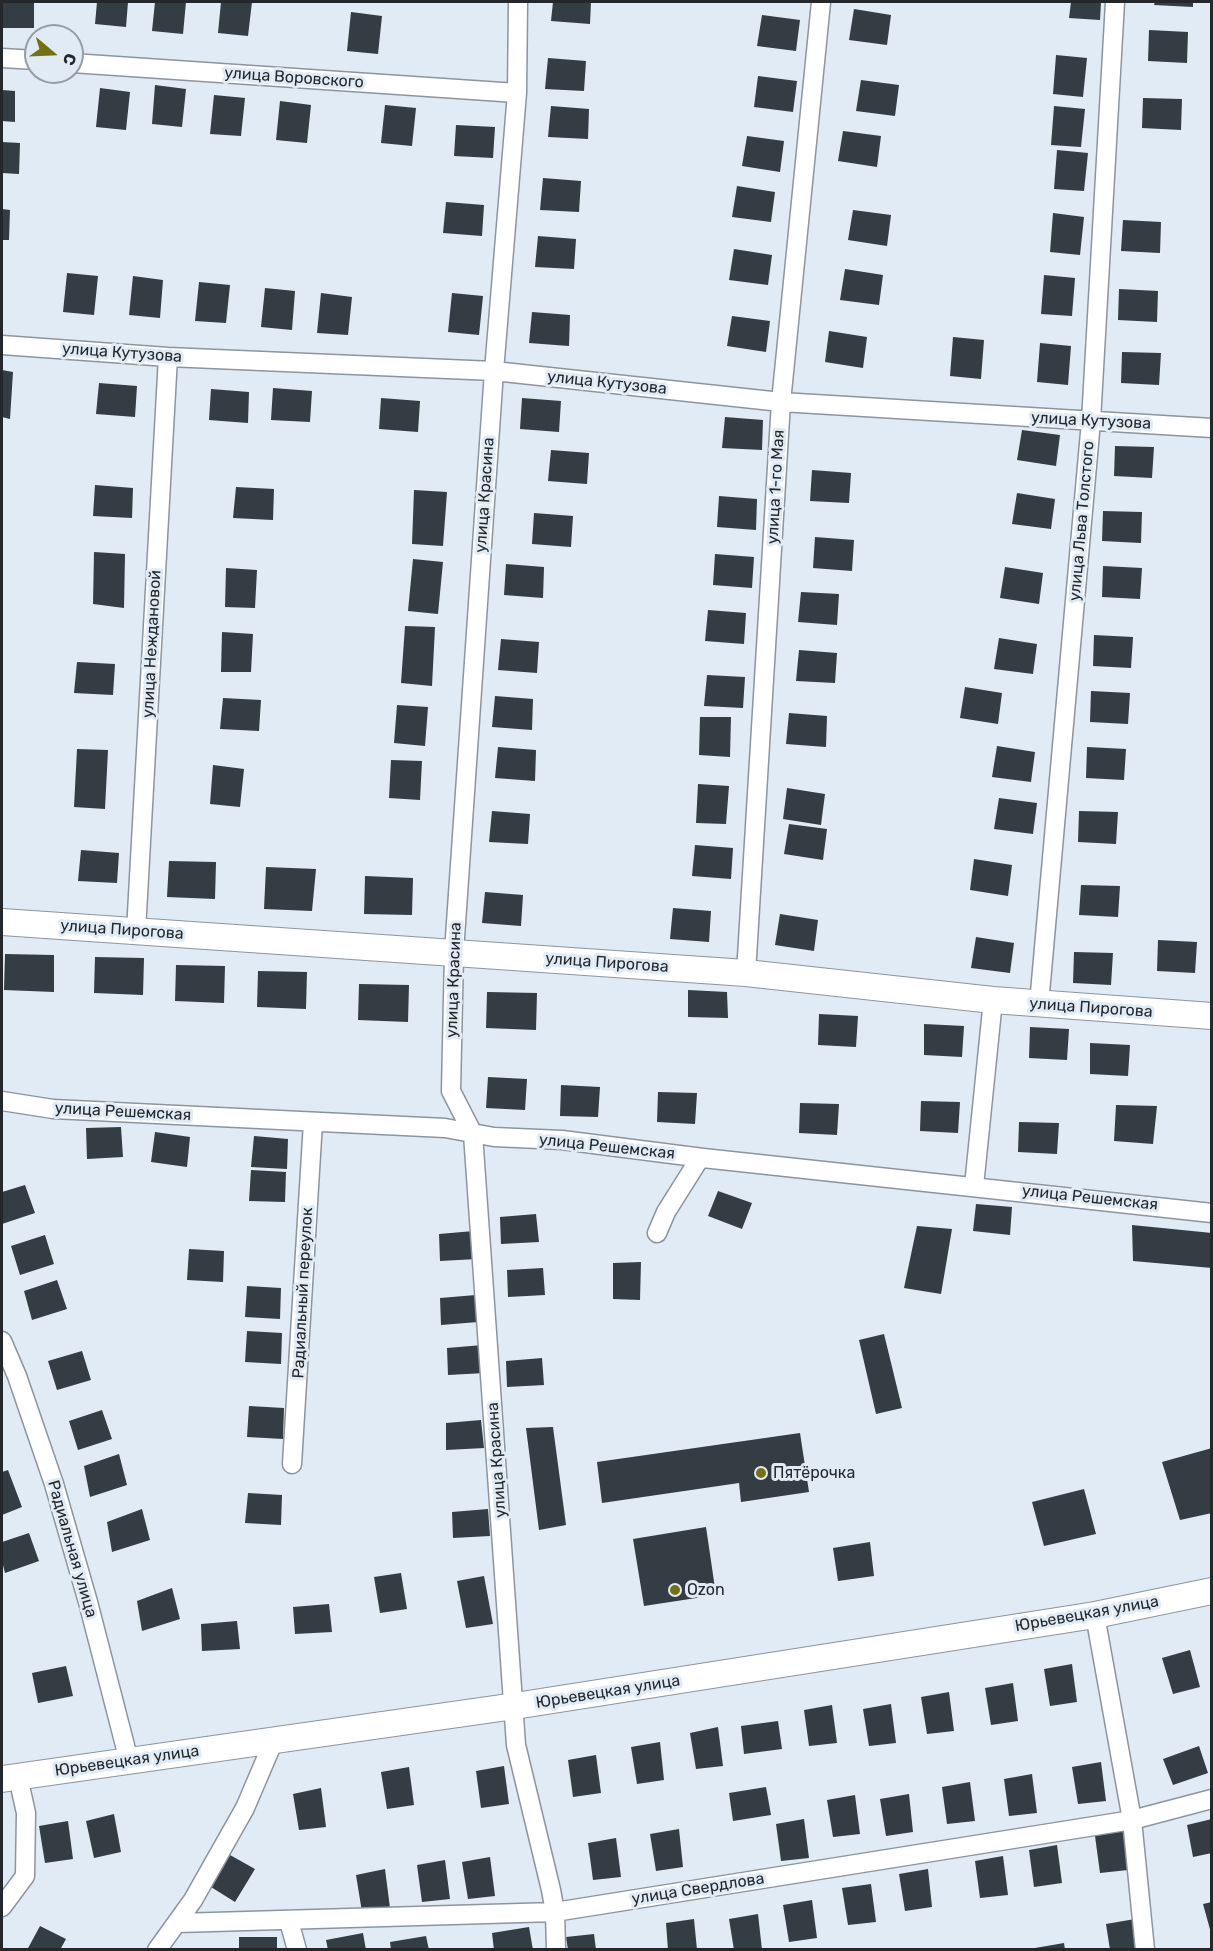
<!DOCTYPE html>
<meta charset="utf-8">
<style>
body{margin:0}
#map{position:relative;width:1213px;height:1951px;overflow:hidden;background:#e1ebf5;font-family:Rubik,sans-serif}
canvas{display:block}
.frame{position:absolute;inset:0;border:3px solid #24282c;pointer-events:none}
.north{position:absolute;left:24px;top:24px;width:60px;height:60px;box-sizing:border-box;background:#e1ebf5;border:2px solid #959da5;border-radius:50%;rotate:109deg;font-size:16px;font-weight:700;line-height:24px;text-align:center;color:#24282c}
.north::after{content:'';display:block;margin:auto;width:21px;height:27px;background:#757113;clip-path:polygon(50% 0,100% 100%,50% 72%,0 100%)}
</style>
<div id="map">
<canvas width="1213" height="1951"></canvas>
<div class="frame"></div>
<div class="north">С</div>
</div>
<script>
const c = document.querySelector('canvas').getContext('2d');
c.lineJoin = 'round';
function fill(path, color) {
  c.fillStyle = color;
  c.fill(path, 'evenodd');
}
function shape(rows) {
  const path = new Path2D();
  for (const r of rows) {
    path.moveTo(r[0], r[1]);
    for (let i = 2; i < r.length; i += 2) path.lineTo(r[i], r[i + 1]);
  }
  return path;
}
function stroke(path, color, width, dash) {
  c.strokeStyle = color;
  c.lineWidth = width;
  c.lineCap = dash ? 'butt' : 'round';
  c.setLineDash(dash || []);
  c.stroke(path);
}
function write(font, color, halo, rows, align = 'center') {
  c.font = font + ' Rubik,sans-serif';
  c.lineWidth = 6;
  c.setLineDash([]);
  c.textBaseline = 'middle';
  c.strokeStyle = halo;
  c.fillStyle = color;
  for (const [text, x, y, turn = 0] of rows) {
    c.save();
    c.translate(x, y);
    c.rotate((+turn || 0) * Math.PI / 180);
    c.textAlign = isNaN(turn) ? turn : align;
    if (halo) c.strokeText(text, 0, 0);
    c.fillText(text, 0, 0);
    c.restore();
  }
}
fill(shape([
 [2,2,34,2,34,28,2,28],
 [97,2,128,2,126,27,95,24],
 [155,2,186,2,183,34,152,31],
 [221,2,252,2,248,36,218,33],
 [553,2,591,2,590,24,551,21],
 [1071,2,1101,2,1100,20,1069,18],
 [1155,2,1193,2,1193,7,1154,5],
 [854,9,891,15,887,45,849,40],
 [351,12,382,16,378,54,347,51],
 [762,15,800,20,796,51,757,46],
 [1149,30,1188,32,1187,63,1148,61],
 [1056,55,1087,58,1083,97,1053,94],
 [548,58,586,61,584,91,545,89],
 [758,76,797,81,793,112,754,107],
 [861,80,899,85,895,116,856,111],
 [155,85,186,89,182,127,152,124],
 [100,88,130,92,126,130,96,127],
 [2,90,15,91,15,122,2,121],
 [214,95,245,98,241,136,210,134],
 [1143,98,1182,99,1181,130,1142,128],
 [280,101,311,105,307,143,276,140],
 [385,105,416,108,412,146,381,143],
 [551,106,589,109,588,139,548,137],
 [1054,106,1085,109,1081,147,1051,145],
 [456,125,495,127,493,158,454,156],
 [843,131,881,136,877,167,838,161],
 [747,136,784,141,780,172,742,166],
 [2,142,20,143,19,174,2,173],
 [1057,150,1088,153,1084,191,1054,189],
 [543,178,581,181,579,212,540,210],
 [737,186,775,192,771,222,732,217],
 [446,202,484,205,482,236,443,233],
 [2,209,10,210,9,240,2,240],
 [853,210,891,215,887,246,848,240],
 [1053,213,1084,217,1080,255,1050,252],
 [1123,220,1161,222,1160,253,1121,251],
 [538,236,576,239,574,269,535,267],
 [734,249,772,255,768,285,729,280],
 [845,269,883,275,879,305,840,300],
 [67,273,98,276,94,315,63,312],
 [1044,275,1075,278,1072,316,1041,314],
 [133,276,163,280,160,318,129,315],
 [199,282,230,285,226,323,195,321],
 [265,288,295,291,292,330,261,327],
 [1119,289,1158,291,1157,322,1118,320],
 [321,293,352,297,348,335,317,333],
 [452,293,483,296,479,335,448,332],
 [532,312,570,315,569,346,529,343],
 [732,316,770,321,766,352,727,346],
 [829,331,867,337,863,368,825,362],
 [953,337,984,340,981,379,950,376],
 [1040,343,1071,346,1068,385,1037,382],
 [1122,352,1161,353,1159,385,1121,383],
 [2,370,13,372,10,419,2,417],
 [99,383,137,386,135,417,96,414],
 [273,388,312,391,310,422,271,420],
 [211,389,249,392,248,423,209,420],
 [381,398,420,401,418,432,379,429],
 [522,398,561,401,559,432,520,429],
 [725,417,763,420,762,450,722,448],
 [1022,430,1060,435,1056,466,1017,460],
 [1115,446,1154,447,1152,478,1114,476],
 [551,450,589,453,587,484,548,481],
 [812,470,851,473,849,503,810,501],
 [95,485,133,488,132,518,93,516],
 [236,487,274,489,273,520,233,518],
 [414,490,447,492,443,546,412,544],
 [1017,493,1055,499,1051,529,1012,524],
 [719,496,757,499,756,530,717,527],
 [1103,511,1142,512,1141,543,1102,541],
 [534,513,573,516,571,547,532,544],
 [815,537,854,540,852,571,813,568],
 [94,552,125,554,124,608,93,604],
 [715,554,754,557,752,588,713,585],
 [413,559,443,562,438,614,408,611],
 [506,564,544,567,543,598,504,595],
 [1103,566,1142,568,1140,599,1102,597],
 [1005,567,1043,573,1039,604,1000,598],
 [226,568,257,570,255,608,225,607],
 [801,592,839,594,837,625,798,622],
 [708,610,746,613,744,644,705,641],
 [405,626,435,627,432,686,401,683],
 [222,632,253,634,251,672,221,672],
 [1094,635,1133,637,1131,668,1093,666],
 [999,638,1037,644,1033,674,994,669],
 [501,639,539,642,537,673,498,670],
 [799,650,837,653,835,683,796,681],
 [77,662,115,664,113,695,74,693],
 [707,675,745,677,743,708,704,706],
 [965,687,1002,693,998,724,960,718],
 [1091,691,1130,693,1128,724,1090,722],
 [495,696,533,699,532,730,492,727],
 [223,698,261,700,259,731,220,729],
 [397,705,428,707,425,746,394,743],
 [789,713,827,716,826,747,786,744],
 [700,717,731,717,730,757,699,755],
 [997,746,1035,752,1031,782,992,777],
 [498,747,536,750,535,781,495,778],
 [1087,747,1126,749,1124,780,1086,778],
 [77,749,108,750,105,809,74,807],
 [391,760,422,761,420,800,389,798],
 [213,765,244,769,240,807,210,804],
 [698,784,729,786,726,824,696,823],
 [787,788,825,794,821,825,783,819],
 [999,798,1037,803,1033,834,994,829],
 [492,811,530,814,528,844,489,842],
 [1079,811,1118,812,1116,844,1078,842],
 [789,824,827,829,823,860,784,854],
 [695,845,733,848,731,879,692,876],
 [81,850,119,853,117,883,78,881],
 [974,859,1012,865,1008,896,970,890],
 [169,861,216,862,215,899,167,897],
 [266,867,316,869,312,911,264,909],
 [365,876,413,878,412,915,364,914],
 [1081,885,1120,886,1118,917,1079,915],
 [485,892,523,895,521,926,482,923],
 [673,908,711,911,709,942,670,939],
 [780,914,818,920,814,951,775,945],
 [976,937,1014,943,1010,973,971,968],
 [1158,940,1197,942,1195,973,1157,971],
 [1074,952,1113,953,1111,985,1073,983],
 [5,954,54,955,54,992,4,990],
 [95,957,144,958,143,995,94,993],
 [176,965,225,966,224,1003,175,1001],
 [258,971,307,972,306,1009,257,1007],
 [359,984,409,985,408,1022,358,1020],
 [688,990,727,992,728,1018,688,1017],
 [487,992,537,993,536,1030,486,1028],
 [819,1014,858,1016,856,1047,818,1045],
 [924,1024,964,1026,962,1057,924,1055],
 [1030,1027,1069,1029,1067,1060,1029,1058],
 [1090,1043,1130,1045,1128,1076,1090,1074],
 [488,1077,527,1079,525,1110,486,1108],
 [561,1085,600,1087,598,1117,560,1116],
 [658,1092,697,1093,695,1124,657,1122],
 [921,1101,960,1102,958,1133,920,1131],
 [800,1103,839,1104,837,1135,799,1133],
 [1116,1105,1157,1106,1153,1144,1114,1141],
 [1019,1122,1059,1123,1057,1154,1018,1152],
 [121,1127,123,1157,87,1159,86,1128],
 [155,1132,190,1137,187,1167,151,1162],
 [254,1136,288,1139,287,1169,251,1167],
 [251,1170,286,1172,285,1202,249,1201],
 [25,1185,35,1213,2,1224,2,1192],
 [718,1191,752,1203,742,1229,708,1216],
 [976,1204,1012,1207,1010,1235,973,1231],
 [536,1214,539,1242,501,1244,500,1217],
 [1132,1225,1212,1233,1212,1268,1133,1261],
 [917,1226,952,1229,941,1294,904,1288],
 [474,1231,477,1259,440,1261,439,1234],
 [45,1235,54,1264,20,1275,11,1246],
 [189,1249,224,1251,223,1282,187,1280],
 [641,1262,640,1300,613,1299,613,1263],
 [543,1268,545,1295,508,1297,507,1270],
 [57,1280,67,1309,32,1320,24,1291],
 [247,1286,281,1288,280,1319,245,1317],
 [476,1295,478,1322,441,1325,440,1298],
 [247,1331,282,1333,281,1364,245,1362],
 [884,1334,902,1408,876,1414,859,1340],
 [483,1345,485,1373,448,1375,447,1348],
 [82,1351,91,1380,57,1390,48,1361],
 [542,1358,544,1385,507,1387,506,1361],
 [249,1406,284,1408,283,1439,247,1437],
 [102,1410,112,1439,78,1450,69,1421],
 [481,1420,484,1448,446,1450,446,1423],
 [553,1427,566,1525,539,1530,526,1428],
 [800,1433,809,1492,741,1502,739,1483,602,1503,597,1462],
 [1212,1448,1212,1513,1180,1520,1162,1462],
 [119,1454,127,1485,90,1497,84,1466],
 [8,1470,22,1507,2,1515,2,1472],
 [1084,1489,1096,1534,1044,1546,1032,1502],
 [248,1493,282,1495,281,1525,245,1523],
 [142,1509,150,1540,112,1552,107,1522],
 [488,1509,490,1536,453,1538,452,1512],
 [706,1527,716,1595,644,1606,633,1539],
 [29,1533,39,1561,5,1573,2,1561,2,1542],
 [870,1542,874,1576,838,1581,833,1548],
 [401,1573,407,1609,380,1613,374,1577],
 [484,1576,493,1624,466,1628,457,1581],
 [172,1588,180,1619,142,1631,137,1601],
 [329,1604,332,1632,295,1634,293,1607],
 [237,1621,240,1649,202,1651,201,1624],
 [1190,1650,1200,1687,1173,1694,1162,1658],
 [1072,1664,1077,1702,1050,1706,1044,1669],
 [66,1666,73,1696,38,1703,32,1673],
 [1013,1683,1018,1721,991,1725,985,1688],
 [949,1692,954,1731,927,1734,921,1697],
 [891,1704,896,1743,869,1746,863,1709],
 [832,1705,837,1743,809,1746,804,1710],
 [778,1721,782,1749,744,1754,741,1726],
 [718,1727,723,1766,696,1769,690,1733],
 [660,1742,664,1780,637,1784,631,1747],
 [1199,1746,1208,1773,1173,1785,1163,1759],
 [596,1755,601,1793,573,1797,568,1760],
 [1101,1762,1106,1801,1078,1804,1072,1767],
 [504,1766,509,1804,481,1808,476,1771],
 [409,1767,414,1805,387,1809,381,1772],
 [1032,1774,1037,1813,1009,1816,1004,1779],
 [970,1782,975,1821,947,1824,942,1787],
 [766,1787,771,1815,733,1821,729,1793],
 [321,1788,326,1827,299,1830,293,1794],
 [909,1794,913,1832,886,1836,880,1799],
 [855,1795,860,1834,833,1837,827,1800],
 [114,1814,121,1852,94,1858,86,1821],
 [804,1819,809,1858,781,1861,776,1824],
 [1212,1819,1212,1853,1193,1857,1187,1825],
 [68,1821,73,1859,45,1863,39,1826],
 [679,1829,683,1867,656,1871,650,1834],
 [1123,1831,1128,1870,1100,1873,1095,1836],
 [616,1838,621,1877,593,1880,588,1843],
 [1057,1845,1062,1883,1034,1887,1029,1850],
 [230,1855,255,1869,235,1902,211,1887],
 [1003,1856,1008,1895,980,1898,975,1861],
 [490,1857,495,1896,468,1899,462,1862],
 [445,1860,450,1899,422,1902,417,1865],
 [385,1869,390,1908,362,1912,356,1875],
 [928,1869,932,1907,905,1911,899,1874],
 [871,1884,876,1922,848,1925,842,1888],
 [812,1900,817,1938,789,1942,783,1905],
 [1212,1902,1212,1933,1211,1933,1203,1904],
 [758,1914,762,1950,734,1950,729,1919],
 [694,1919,697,1950,668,1950,666,1923],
 [1135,1919,1138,1950,1110,1950,1106,1924],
 [40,1926,66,1939,60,1950,27,1950],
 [529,1927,533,1950,494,1950,492,1933],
 [363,1933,366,1950,328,1950,326,1940],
 [594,1934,596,1950,568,1950,566,1937],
 [426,1936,429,1950,391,1950,390,1942],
 [239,1937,277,1937,277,1950,239,1950],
 [1064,1943,1065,1950,1035,1950,1035,1948]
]), '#343c44');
const street = shape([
 [518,2,517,93,494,371,454,952,451,1091,473,1134,516,1745,551,1890,555,1912,556,1950],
 [2,58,36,60],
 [72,63,517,93],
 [2,345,168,357,494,371,781,402,1212,428],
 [136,931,168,357],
 [746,973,781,402,821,2],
 [1039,1004,1091,421,1115,2],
 [2,1101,53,1109,445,1128,494,1137,562,1140,703,1158,1212,1213],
 [974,1186,993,1000],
 [657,1233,666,1212,700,1158],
 [2,1341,17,1376,54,1484,88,1602,129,1761],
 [292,1464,313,1122],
 [1095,1615,1132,1820,1145,1950],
 [2,1907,25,1876,26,1813,18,1777],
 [289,1921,297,1950],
 [178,1923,555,1912,1132,1820,1212,1799],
 [157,1950,193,1900,245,1808,274,1740]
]);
const secondary = shape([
 [2,922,746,973,993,1000,1212,1016],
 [2,1779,515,1706,1095,1615,1212,1591]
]);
stroke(street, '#8c959f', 21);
stroke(secondary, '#8c959f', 28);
stroke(street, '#fff', 18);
stroke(secondary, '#fff', 26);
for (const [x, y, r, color] of [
 [761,1473,6,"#757113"],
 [675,1590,6,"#757113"]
]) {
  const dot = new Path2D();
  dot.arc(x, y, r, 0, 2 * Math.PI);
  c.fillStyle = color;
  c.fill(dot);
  stroke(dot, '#e1ebf5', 2);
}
write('16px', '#24282c', '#e1ebf5', [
 ["улица Воровского",294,78,4],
 ["улица Кутузова",122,353,4],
 ["улица Кутузова",607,383,6],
 ["улица Кутузова",1091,421,3],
 ["улица 1-го Мая",776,487,-87],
 ["улица Красина",485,495,-86],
 ["улица Льва Толстого",1082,521,-85],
 ["улица Неждановой",152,644,-87],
 ["улица Пирогова",122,930,4],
 ["улица Пирогова",607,963,4],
 ["улица Красина",454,980,-88],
 ["улица Пирогова",1091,1008,4],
 ["улица Решемская",123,1112,3],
 ["улица Решемская",607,1147,6],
 ["улица Решемская",1090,1198,6],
 ["Радиальный переулок",303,1293,-87],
 ["улица Красина",497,1460,-94],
 ["Радиальная улица",72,1549,74],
 ["Юрьевецкая улица",1087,1614,-10],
 ["Юрьевецкая улица",608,1692,-9],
 ["Юрьевецкая улица",127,1761,-8],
 ["улица Свердлова",698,1889,-9]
]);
write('16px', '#24282c', '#e1ebf5', [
 ["Пятёрочка",773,1473],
 ["Ozon",687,1590]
], 'left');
</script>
